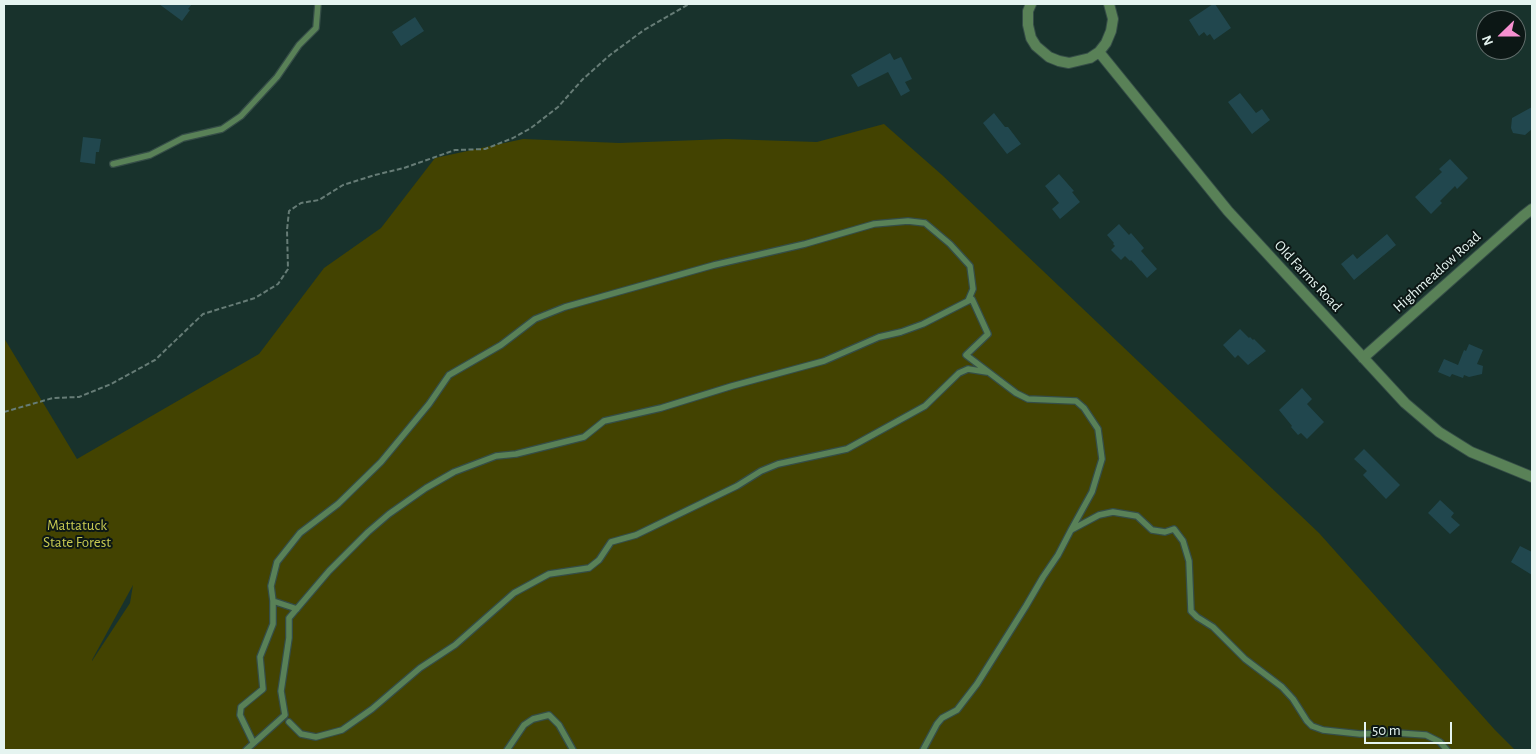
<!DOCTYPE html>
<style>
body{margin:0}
#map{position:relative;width:1536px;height:754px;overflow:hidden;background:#18322c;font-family:"Alegreya Sans",sans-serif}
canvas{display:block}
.frame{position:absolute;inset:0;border:5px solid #e5f4f0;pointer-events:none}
.north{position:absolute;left:1476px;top:10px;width:50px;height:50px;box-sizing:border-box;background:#0c1715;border:1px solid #636f6d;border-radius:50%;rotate:248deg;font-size:14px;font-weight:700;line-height:20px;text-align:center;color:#e5f4f0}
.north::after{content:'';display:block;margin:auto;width:18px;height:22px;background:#f690d0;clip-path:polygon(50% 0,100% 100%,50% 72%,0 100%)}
.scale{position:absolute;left:1364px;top:722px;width:88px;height:22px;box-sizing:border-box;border:2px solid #e5f4f0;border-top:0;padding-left:6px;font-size:15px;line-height:18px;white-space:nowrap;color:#e5f4f0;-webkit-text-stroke:4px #0c1715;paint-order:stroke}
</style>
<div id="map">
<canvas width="1536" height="754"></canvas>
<div class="frame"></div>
<div class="north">N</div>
<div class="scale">50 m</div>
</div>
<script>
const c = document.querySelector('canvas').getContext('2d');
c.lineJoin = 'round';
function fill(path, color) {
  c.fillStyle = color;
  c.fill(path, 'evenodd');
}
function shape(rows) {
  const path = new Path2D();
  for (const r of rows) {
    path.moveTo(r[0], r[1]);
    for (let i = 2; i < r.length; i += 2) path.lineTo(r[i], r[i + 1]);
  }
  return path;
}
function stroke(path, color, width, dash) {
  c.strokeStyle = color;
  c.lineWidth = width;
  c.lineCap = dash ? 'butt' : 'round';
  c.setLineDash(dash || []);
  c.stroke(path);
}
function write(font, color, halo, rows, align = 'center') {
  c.font = font + ' "Alegreya Sans",sans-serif';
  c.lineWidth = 4;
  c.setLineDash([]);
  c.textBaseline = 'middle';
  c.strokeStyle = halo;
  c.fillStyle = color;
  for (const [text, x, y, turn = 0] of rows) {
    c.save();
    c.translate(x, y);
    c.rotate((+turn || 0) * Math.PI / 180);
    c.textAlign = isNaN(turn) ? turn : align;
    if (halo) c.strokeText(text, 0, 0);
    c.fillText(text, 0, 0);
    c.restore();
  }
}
fill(shape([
 [884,124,942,175,1319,533,1495,730,1515,750,4,750,4,338,77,459,259,354,324,268,381,228,435,158,523,139,619,143,726,139,817,142],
 [133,585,130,603,92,661,92,660]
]), '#434301');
fill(shape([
 [159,4,192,4,188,9,190,10,182,21],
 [1213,4,1215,4,1231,28,1214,40,1210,34,1207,36,1204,32,1199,36,1189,20],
 [415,17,424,31,401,46,392,32],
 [890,53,894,60,901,57,912,79,905,82,910,91,901,96,888,72,858,87,851,75],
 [1240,93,1256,113,1262,109,1270,120,1252,134,1228,102],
 [1532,107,1532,129,1525,135,1513,133,1511,128,1512,118],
 [994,113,1005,127,1008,127,1021,144,1007,154,983,123],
 [83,137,101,139,99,152,96,152,95,164,80,162],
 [1450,159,1468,178,1457,189,1455,186,1440,201,1442,203,1431,214,1415,197,1442,172,1439,169],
 [1059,174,1074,191,1072,192,1080,202,1060,219,1052,209,1059,203,1045,186],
 [1119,224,1129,235,1131,233,1144,248,1141,251,1157,269,1147,278,1131,260,1130,261,1125,256,1121,260,1111,250,1115,246,1113,244,1114,243,1107,235],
 [1387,234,1396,245,1354,280,1341,264,1353,254,1357,259],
 [1240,329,1249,338,1250,337,1253,340,1254,339,1266,351,1248,365,1238,355,1235,358,1223,345],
 [1469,344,1483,350,1477,364,1483,366,1482,374,1469,377,1464,375,1463,378,1452,374,1450,377,1438,372,1444,359,1458,365,1464,350,1466,351],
 [1302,388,1312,399,1307,404,1324,422,1307,439,1301,433,1298,435,1291,427,1292,426,1279,410],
 [1364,449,1400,485,1386,499,1363,475,1367,471,1354,459],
 [1440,500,1454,513,1451,517,1460,525,1450,534,1428,513],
 [1520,546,1532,552,1532,575,1511,562]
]), '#21474e');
const service = shape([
 [113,164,150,155,183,138,222,129,241,116,277,77,299,45,316,28,318,4],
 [273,601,271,586,277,562,300,533,338,504,381,462,429,404,449,375,501,345,535,319,565,307,714,265,805,244,874,224,908,221,925,223,950,244,970,266,973,289,968,301],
 [289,722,301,734,316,737,342,730,372,709,420,668,455,645,514,593,549,574,589,568,599,560,611,542,636,535,737,486,761,471,778,464,847,449,925,406,959,373,968,369,987,372],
 [253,742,240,715,241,707,263,689,260,657,273,624,273,601,297,609],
 [246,750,285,715,281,691,289,638,289,618,329,571,368,532,389,514,426,488,454,472,496,456,516,454,584,437,604,421,661,408,732,386,824,361,879,337,901,332,923,324,972,299,988,334,966,355,1016,393,1028,399,1076,401,1084,408,1098,429,1102,459,1092,492,1071,530],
 [507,750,524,725,533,719,549,715,559,725,573,750],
 [923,750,937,724,942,718,957,710,977,684,1026,606,1043,577,1058,555,1071,530,1099,515,1113,512,1137,516,1152,530,1165,532,1174,529,1183,541,1189,561,1191,611,1197,617,1213,627,1245,659,1282,687,1293,699,1307,721,1312,726,1323,730,1360,734,1397,733,1426,735,1440,742,1447,750]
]);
const minor = shape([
 [1031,4,1028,11,1028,25,1031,38,1036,46,1049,57,1059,61,1069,63,1090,58,1099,52,1106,43,1111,31,1113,19,1109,4],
 [1099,52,1228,211,1405,403,1439,432,1471,452,1532,477],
 [1363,358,1523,216,1532,209]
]);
stroke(service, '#354d47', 8);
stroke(minor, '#354d47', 12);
stroke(shape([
 [4,412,53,398,79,397,111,384,155,360,203,314,255,298,278,284,288,269,287,230,289,211,301,203,319,200,343,185,375,175,404,168,455,150,485,149,513,138,531,128,558,107,583,79,610,55,644,30,689,4]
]), '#667c76', 2, [5, 2.5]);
stroke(service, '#598157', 5.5);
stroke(minor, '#598157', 10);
write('15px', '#e5f4f0', '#0c1715', [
 ["Highmeadow Road",1437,272,-42],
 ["Old Farms Road",1308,276,47]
]);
write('15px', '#c7c951', '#0c1715', [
 ["Mattatuck",77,525],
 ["State Forest",77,542]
]);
</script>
